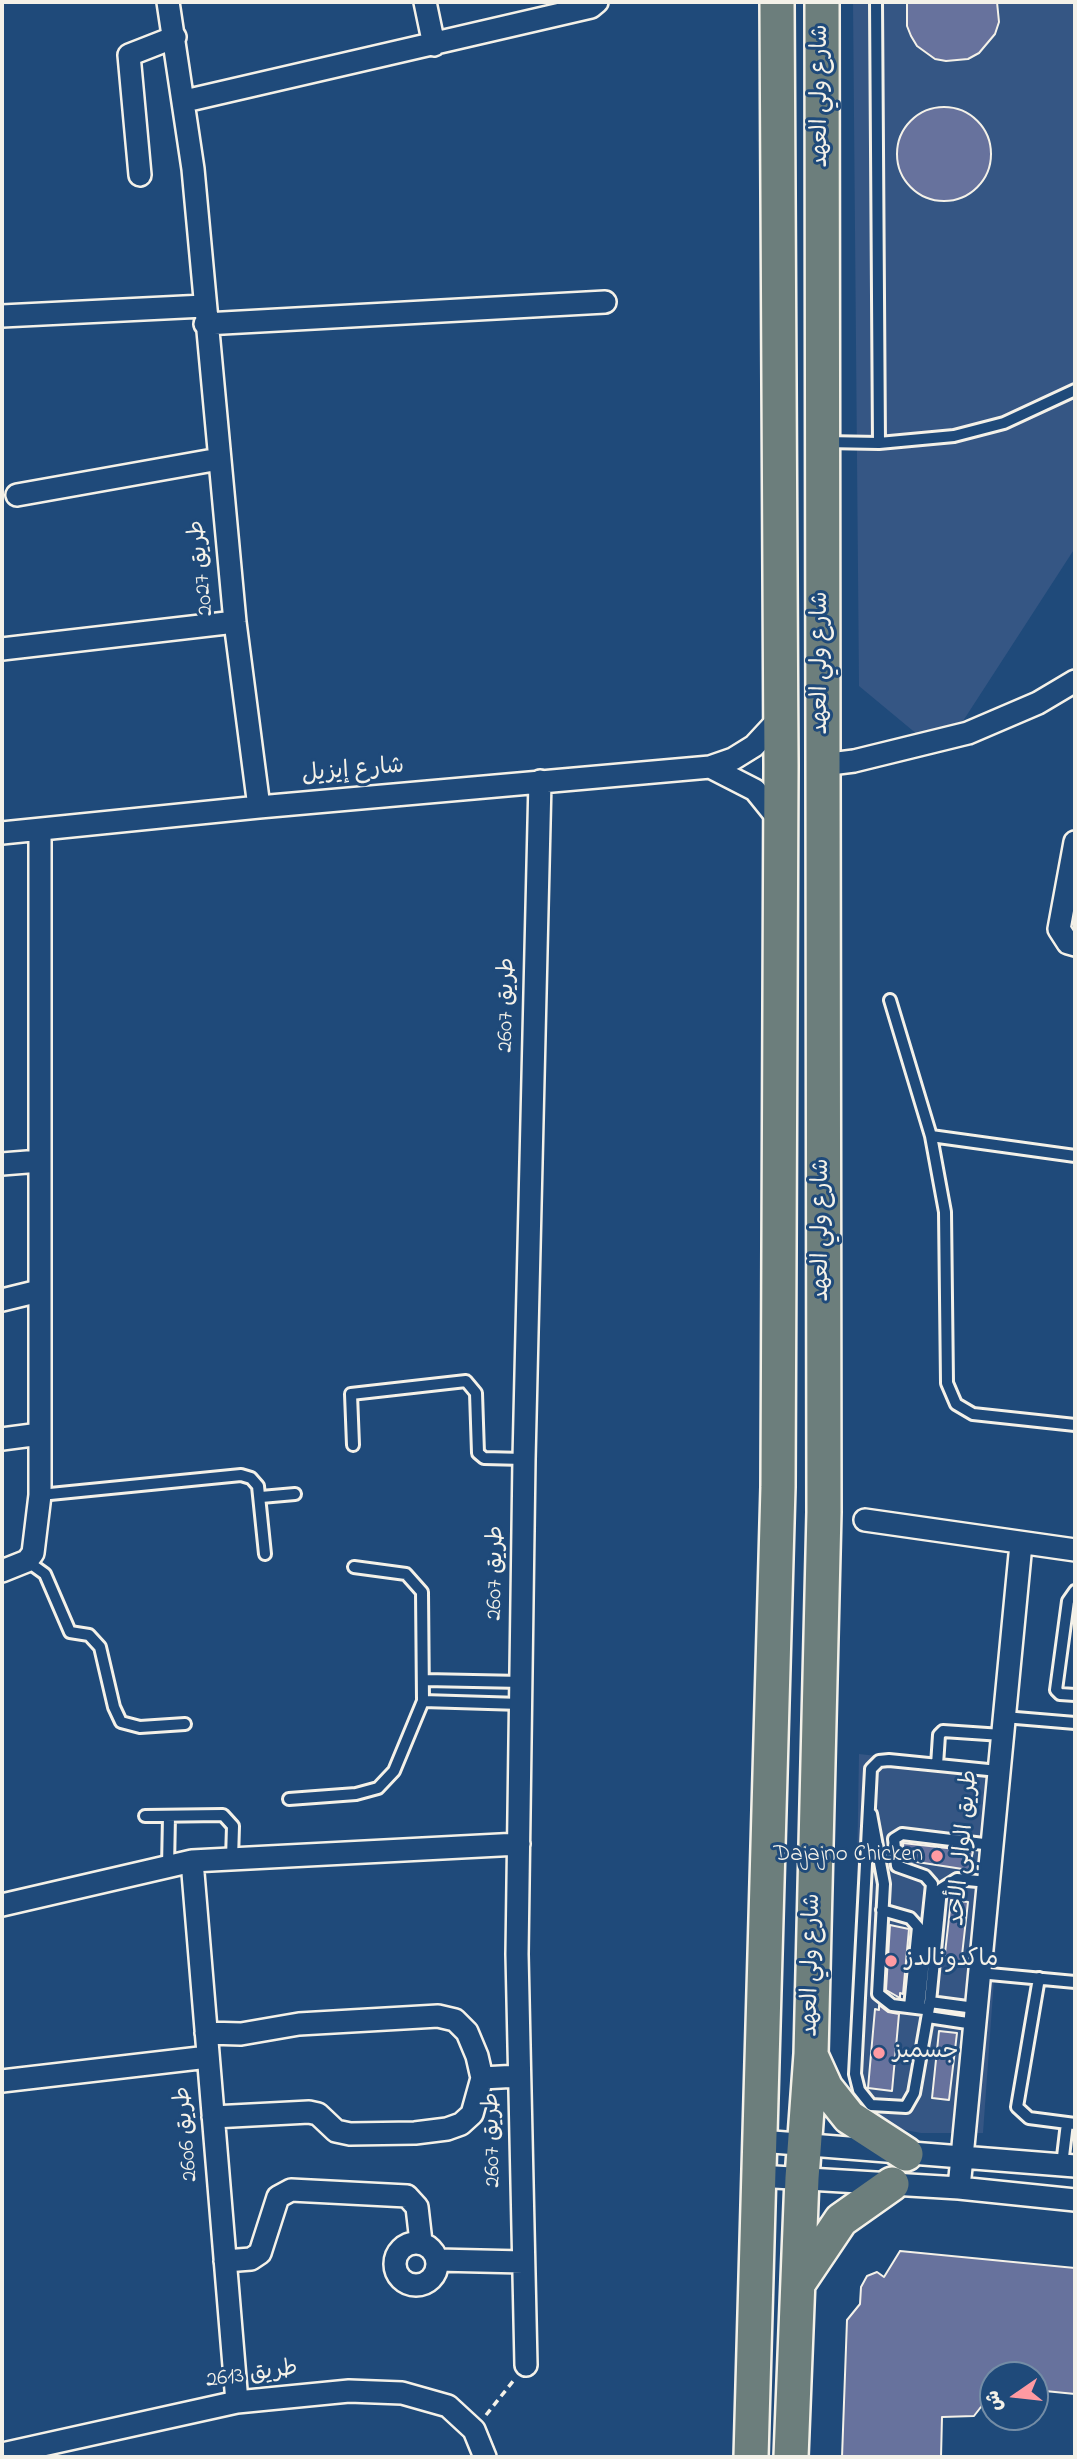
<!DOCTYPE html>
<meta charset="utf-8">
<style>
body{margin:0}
#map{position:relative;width:1077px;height:2459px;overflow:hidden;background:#1f4a7a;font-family:"Indie Flower","Playpen Sans Arabic",sans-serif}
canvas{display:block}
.frame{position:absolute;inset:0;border:4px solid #f4f1e8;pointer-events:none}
.north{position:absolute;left:979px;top:2361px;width:70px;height:70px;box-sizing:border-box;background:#1f4a7a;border:2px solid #748da6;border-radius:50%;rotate:256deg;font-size:19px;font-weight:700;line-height:28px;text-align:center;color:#f4f1e8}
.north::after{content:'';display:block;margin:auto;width:24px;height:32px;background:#ff9aa2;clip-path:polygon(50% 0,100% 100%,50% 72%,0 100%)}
</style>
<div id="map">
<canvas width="1077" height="2459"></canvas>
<div class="frame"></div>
<div class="north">ش</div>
</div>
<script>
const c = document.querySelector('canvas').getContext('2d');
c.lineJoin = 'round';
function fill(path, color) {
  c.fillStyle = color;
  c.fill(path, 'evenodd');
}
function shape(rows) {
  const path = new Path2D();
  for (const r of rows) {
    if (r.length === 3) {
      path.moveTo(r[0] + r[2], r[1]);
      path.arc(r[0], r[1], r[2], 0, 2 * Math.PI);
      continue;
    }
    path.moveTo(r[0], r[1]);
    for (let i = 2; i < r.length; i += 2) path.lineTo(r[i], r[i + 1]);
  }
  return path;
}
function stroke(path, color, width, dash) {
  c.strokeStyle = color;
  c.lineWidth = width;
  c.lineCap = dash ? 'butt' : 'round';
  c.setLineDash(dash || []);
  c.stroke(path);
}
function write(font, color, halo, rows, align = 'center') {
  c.font = font + ' "Indie Flower","Playpen Sans Arabic",sans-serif';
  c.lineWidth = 6;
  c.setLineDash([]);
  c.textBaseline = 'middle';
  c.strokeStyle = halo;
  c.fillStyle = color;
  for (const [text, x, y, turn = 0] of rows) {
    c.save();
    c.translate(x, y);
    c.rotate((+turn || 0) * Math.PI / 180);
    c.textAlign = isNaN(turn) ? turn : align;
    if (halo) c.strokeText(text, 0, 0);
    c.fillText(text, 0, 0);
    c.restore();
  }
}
fill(shape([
 [853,2,1075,2,1075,548,963,721,918,735,859,686],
 [859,1754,1009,1770,983,2133,921,2133,889,2127,853,2106]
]), '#355684');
const building = shape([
 [907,2,997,2,999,22,995,34,979,53,968,59,946,61,935,59,917,46,911,36,907,26,907,2],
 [944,154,47],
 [903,1843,973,1851,969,1870,904,1860,903,1843],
 [951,1900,968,1902,961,1964,944,1962,951,1900],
 [890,1925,909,1929,903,1994,900,1993,900,1998,886,1990,890,1925],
 [879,2005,888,2012,899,2014,892,2091,868,2088,875,2009,879,2010,879,2005],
 [939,2031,957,2033,949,2100,932,2098,939,2031],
 [900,2251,1075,2268,1075,2394,1035,2390,1035,2375,993,2375,993,2385,986,2385,984,2403,974,2416,942,2417,941,2457,842,2457,847,2320,860,2304,861,2287,867,2276,877,2272,884,2277,900,2251]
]);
fill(building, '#67729d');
stroke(building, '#f4f1e8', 2);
const service = shape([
 [876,2,879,443],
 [825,442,879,443,954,436,1004,423,1075,390],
 [890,1000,931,1136,945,1212,947,1383,956,1404,973,1414,1075,1425],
 [931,1136,1075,1156],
 [353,1445,351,1394,466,1381,476,1393,478,1453,484,1458,524,1459],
 [40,1495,241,1475,251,1478,258,1486,265,1554],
 [261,1497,295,1494],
 [27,1561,45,1574,70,1632,89,1635,100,1647,114,1707,121,1722,140,1727,185,1724],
 [1075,1591,1068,1601,1056,1690,1060,1694,1075,1695],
 [425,1680,522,1682],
 [423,1701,521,1704],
 [1004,1717,1075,1723],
 [937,1765,939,1735,943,1731,1002,1735],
 [289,1799,356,1794,378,1788,394,1771,423,1701,422,1592,406,1574,354,1567],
 [871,1814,884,1884,878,1994,892,2005,924,2009],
 [145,1816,223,1815,233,1826,232,1859],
 [168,1867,169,1816],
 [988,1882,957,1879,941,1889,930,2002,914,2093,906,2107,871,2105,859,2090,855,2074,871,1769,879,1761,889,1760,998,1771],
 [882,1910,910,1918,918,1927,910,2007],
 [979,1973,1075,1982],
 [1039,1978,1017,2107,1029,2118,1075,2124],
 [930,2002,975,2008],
 [919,2008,932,1884,925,1876,897,1866,894,1839,902,1834,992,1845],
 [928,2017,974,2024],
 [1062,2165,1067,2123]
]);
const minor = shape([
 [168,2,193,169,235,622,259,807],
 [425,2,434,45],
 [185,101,591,7,597,2],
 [140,175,129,55,175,37],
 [2,316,204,306],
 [205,324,605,302],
 [17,495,219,459],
 [2,649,235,622],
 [822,765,854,761,968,733,1038,703,1075,681],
 [710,767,755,790,780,821],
 [2,833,259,807,710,767,733,759,754,746,780,718],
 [1075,842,1059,929,1068,943,1075,945],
 [2,1164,40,1161],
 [2,1300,39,1291],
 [2,1439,40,1434],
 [865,1520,1075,1550],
 [2,1571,27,1561,33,1553,40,1495,40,831],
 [192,1861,237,2402],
 [2,1905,192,1861,519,1844],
 [206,2033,241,2034,299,2024,438,2016,455,2020,467,2032,477,2056,482,2078,519,2076],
 [2,2081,208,2057],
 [213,2117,309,2112,318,2114,336,2131,350,2134,415,2133,447,2129,461,2124,472,2114,482,2078],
 [760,2141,1075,2166],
 [758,2176,959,2188,1075,2200],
 [959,2188,1021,1544],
 [416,2264,21],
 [437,2260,523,2262],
 [225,2261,251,2259,260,2253,278,2197,291,2190,407,2196,417,2207,421,2242],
 [526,2365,517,1954,524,1459,540,781],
 [2,2454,237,2402,349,2391,402,2393,448,2406,474,2430,485,2457]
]);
const primary = shape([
 [811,2055,826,2088,849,2117,906,2154],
 [800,2281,841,2220,892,2184],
 [751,2457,778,1487,781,765,777,2],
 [791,2457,802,2178,811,2054,824,1512,822,2]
]);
stroke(service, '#f4f1e8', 16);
stroke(minor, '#f4f1e8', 26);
stroke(primary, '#f4f1e8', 38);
stroke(shape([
 [486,2415,514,2380]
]), '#f4f1e8', 3.5, [7, 5]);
stroke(service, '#1f4a7a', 10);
stroke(minor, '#1f4a7a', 21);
stroke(primary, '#6c7e7c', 33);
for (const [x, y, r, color] of [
 [937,1856,7,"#ff9aa2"],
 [891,1961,7,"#ff9aa2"],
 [879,2053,7,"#ff9aa2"]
]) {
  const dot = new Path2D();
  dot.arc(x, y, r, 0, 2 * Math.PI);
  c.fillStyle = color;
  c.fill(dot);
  stroke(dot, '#1f4a7a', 2.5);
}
write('23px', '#f4f1e8', '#1f4a7a', [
 ["شارع ولي العهد",822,96,-90],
 ["طريق 2027",203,568,-96],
 ["شارع ولي العهد",822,663,-90],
 ["شارع إيزيل",353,772,-5],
 ["طريق 2607",508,1005,-89],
 ["شارع ولي العهد",823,1230,-90],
 ["طريق 2607",497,1573,-89],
 ["طريق الوالي الأحد",965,1848,-85],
 ["شارع ولي العهد",813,1965,-89],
 ["طريق 2606",188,2134,-95],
 ["طريق 2607",494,2140,-91],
 ["طريق 2613",252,2376,-8]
]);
write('23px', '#f4f1e8', '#1f4a7a', [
 ["Dajajno Chicken",923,1856,"right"],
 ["ماكدونالدز",905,1961],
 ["جسميز",893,2053]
], 'left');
</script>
